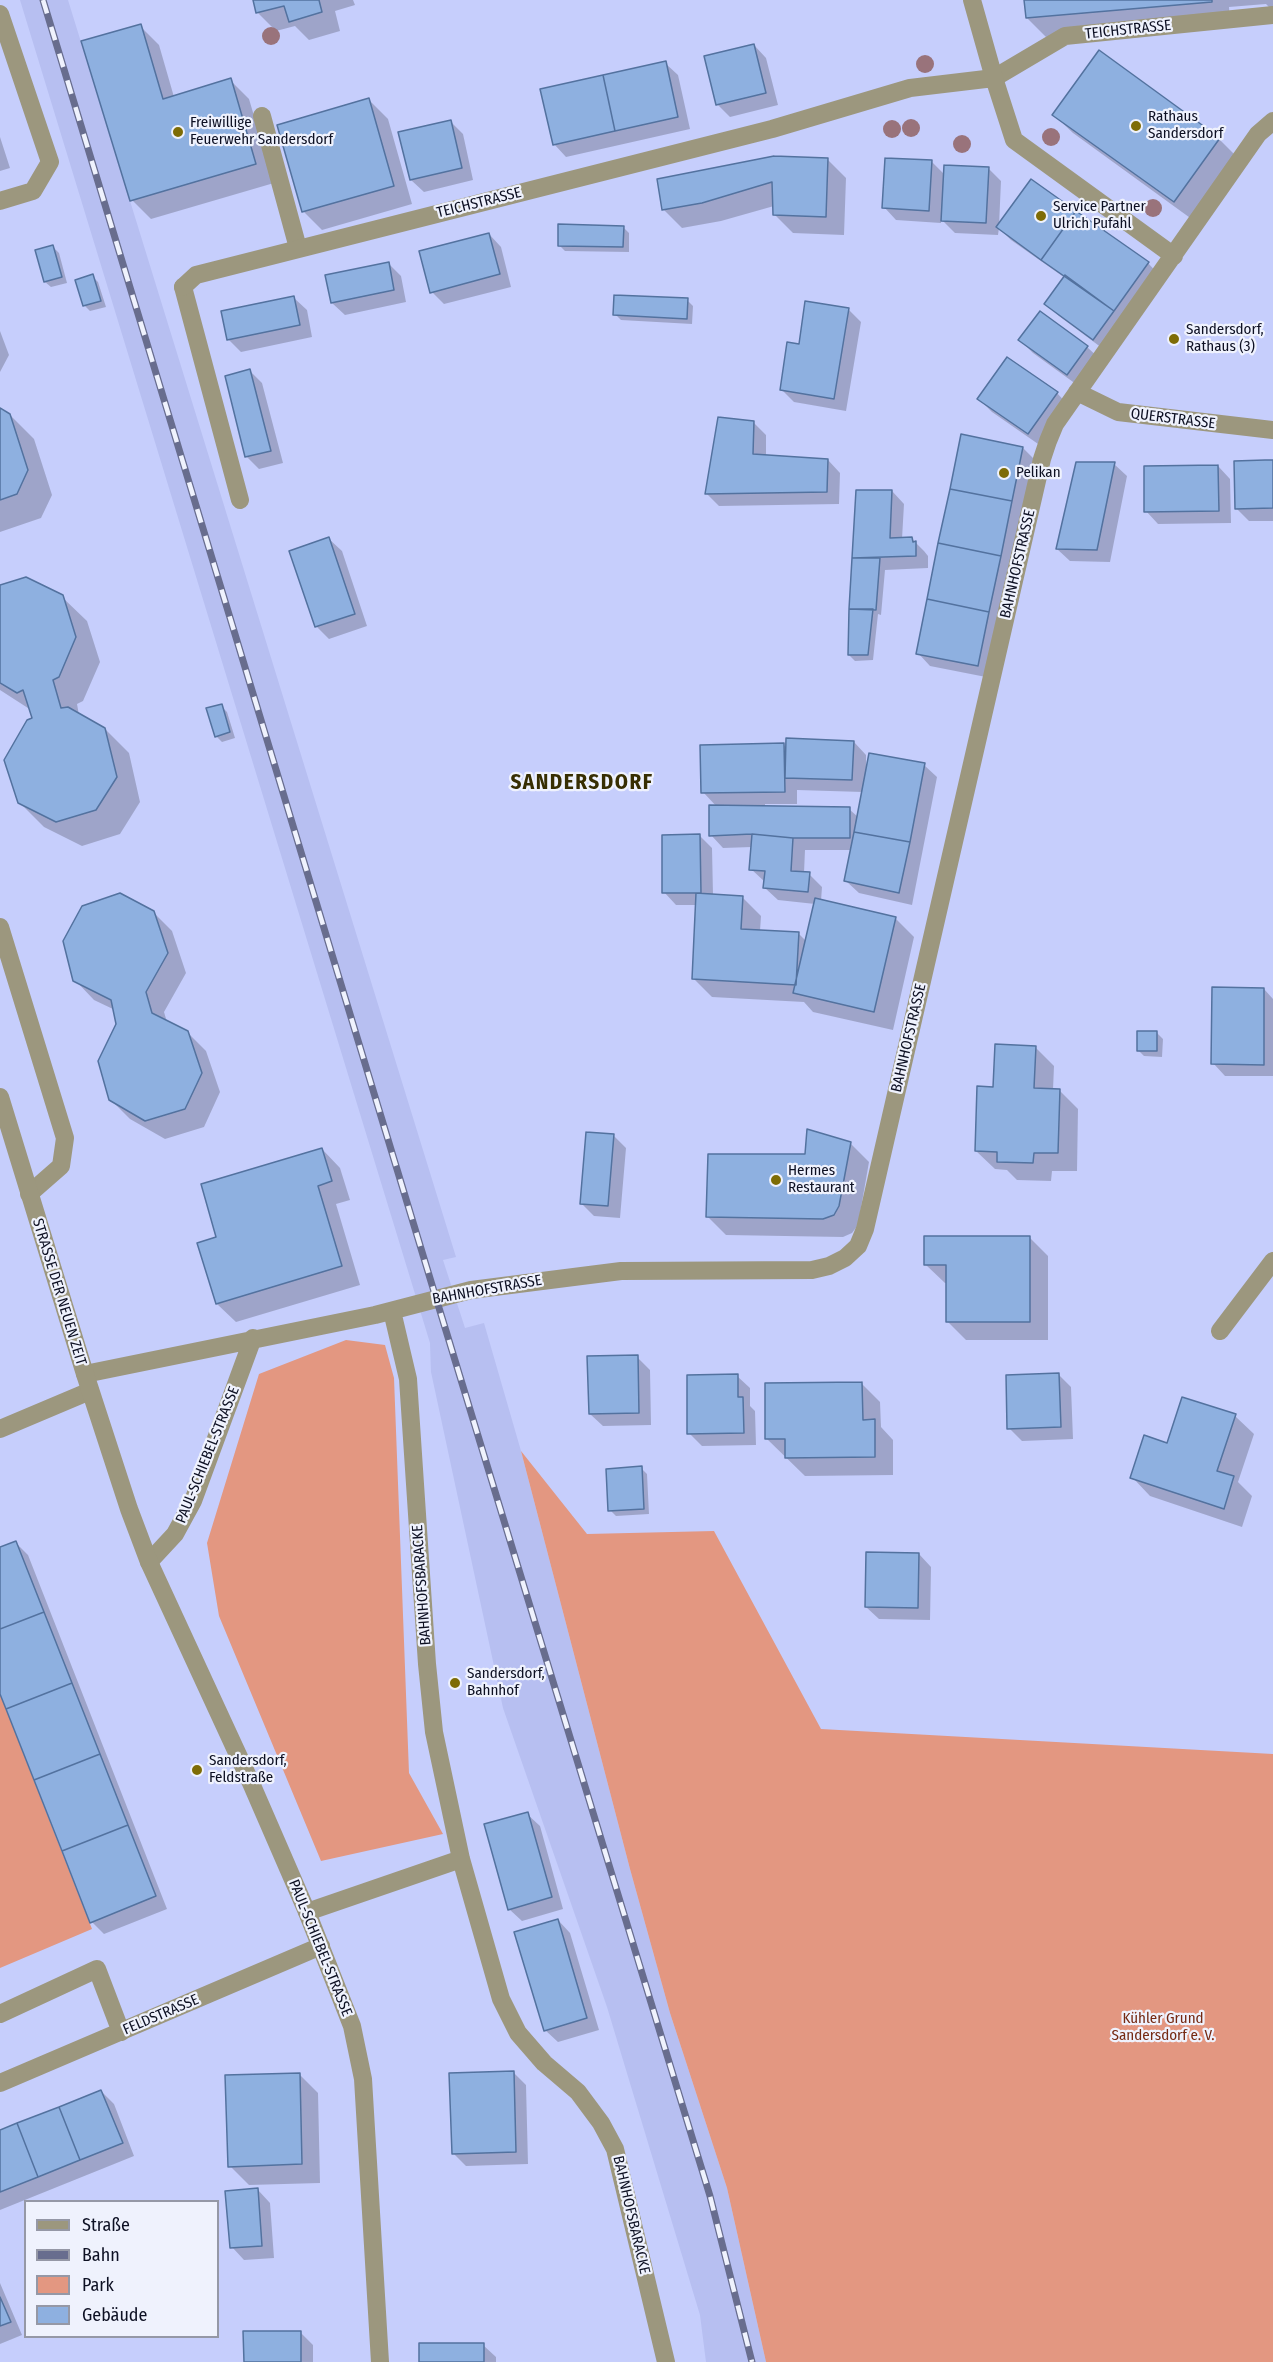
<!DOCTYPE html>
<meta charset="utf-8">
<style>
body{margin:0}
#map{position:relative;width:1273px;height:2362px;overflow:hidden;background:#c6cefc;font-family:"Fira Sans Condensed",sans-serif}
canvas{display:block}
.legend{position:absolute;left:24px;top:2200px;width:195px;height:138px;box-sizing:border-box;background:#eff2fd;border:2px solid #9598a6;margin:0;padding:8px 10px;list-style:none;font-size:18px;color:#0d1023}
.legend li{display:flex;align-items:center;gap:12px;height:30px}
.legend b{width:30px;border:2px solid #9598a6}
</style>
<div id="map">
<canvas width="1273" height="2362"></canvas>
<ul class="legend">
<li><b style="height:8px;background:#9c977e"></b>Straße</li>
<li><b style="height:8px;background:#686d8e"></b>Bahn</li>
<li><b style="height:16px;background:#e39781"></b>Park</li>
<li><b style="height:16px;background:#8eb0e0"></b>Gebäude</li>
</ul>
</div>
<script>
const c = document.querySelector('canvas').getContext('2d');
c.lineJoin = 'round';
function fill(path, color) {
  c.fillStyle = color;
  c.fill(path, 'evenodd');
}
function shape(rows) {
  const path = new Path2D();
  for (const r of rows) {
    path.moveTo(r[0], r[1]);
    for (let i = 2; i < r.length; i += 2) path.lineTo(r[i], r[i + 1]);
  }
  return path;
}
function stroke(path, color, width, dash) {
  c.strokeStyle = color;
  c.lineWidth = width;
  c.lineCap = dash ? 'butt' : 'round';
  c.setLineDash(dash || []);
  c.stroke(path);
}
function write(font, color, halo, rows, align = 'center') {
  c.font = font + ' "Fira Sans Condensed",sans-serif';
  c.lineWidth = 4.5;
  c.setLineDash([]);
  c.textBaseline = 'middle';
  c.strokeStyle = halo;
  c.fillStyle = color;
  for (const [text, x, y, turn = 0] of rows) {
    c.save();
    c.translate(x, y);
    c.rotate((+turn || 0) * Math.PI / 180);
    c.textAlign = isNaN(turn) ? turn : align;
    if (halo) c.strokeText(text, 0, 0);
    c.fillText(text, 0, 0);
    c.restore();
  }
}
fill(shape([
 [20,0,68,0,456,1257,443,1260,465,1328,484,1323,521,1451,630,1869,670,2013,727,2188,766,2362,706,2362,700,2315,607,2007,503,1708,431,1372,430,1343]
]), '#b7bff1');
fill(shape([
 [346,1340,385,1345,394,1378,409,1773,443,1834,321,1861,219,1616,207,1543,259,1374],
 [521,1451,587,1534,714,1531,821,1729,1273,1754,1273,2362,766,2362,727,2188,670,2013,630,1869],
 [0,1694,92,1929,0,1968]
]), '#e39781');
fill(shape([
 [254,0,353,0,355,5,335,11,340,31,309,40,295,26,276,31,258,13],
 [1026,0,1273,0,1273,11,1266,4,1229,7,1230,20,1046,37,1027,18],
 [140,26,159,45,174,97,230,80,249,99,274,183,151,219,132,200],
 [754,45,766,58,778,105,730,117,717,104],
 [665,63,678,75,690,129,566,157,554,144],
 [369,100,388,119,412,204,322,230,303,211],
 [1054,115,1219,139,1237,157,1193,220,1073,133],
 [450,121,463,134,473,180,424,192,411,180],
 [0,137,10,168,0,171],
 [827,159,846,178,844,235,793,233,774,214,774,206,721,221,682,228,663,209],
 [932,162,945,175,988,168,1001,181,999,226,1148,263,1160,276,1106,351,1059,316,1046,304,1065,278,1011,240,999,228,998,235,955,233,941,219,941,223,896,220,884,207],
 [623,227,629,233,629,252,565,251,559,245],
 [489,234,501,247,511,287,444,304,432,292],
 [53,247,59,253,67,283,51,287,45,282],
 [388,263,401,276,406,302,345,315,332,303],
 [92,276,98,282,106,307,90,311,84,305],
 [294,298,307,310,312,337,241,352,228,339],
 [687,300,693,306,692,324,621,320,615,314],
 [848,309,861,322,846,411,794,402,782,390,800,346],
 [0,331,9,355,0,372],
 [1020,340,1087,347,1100,359,1080,387,1033,353],
 [250,371,262,383,283,463,259,469,246,456],
 [1057,393,1069,406,1041,446,992,412,979,399],
 [0,410,10,415,34,439,52,495,41,518,0,532],
 [720,419,754,423,766,435,766,456,828,460,840,473,839,504,719,506,707,494],
 [1023,448,1035,460,991,678,930,666,918,653],
 [1273,461,1273,521,1249,521,1237,509],
 [1114,464,1127,476,1110,562,1070,561,1057,549],
 [1218,466,1230,479,1231,523,1158,524,1146,511],
 [892,491,904,504,902,539,912,539,924,551,928,556,928,568,885,570,881,615,878,614,873,660,855,661,849,655,857,492],
 [329,539,342,551,367,626,329,639,317,627,291,552],
 [0,586,62,597,87,621,100,662,83,701,77,704,79,715,105,729,129,753,140,802,120,834,82,846,44,827,19,802,34,719,31,710,0,690],
 [221,706,227,712,235,738,222,742,216,736],
 [854,742,866,755,866,770,924,765,937,777,912,905,859,893,846,881,852,850,805,850,804,873,809,874,822,887,821,901,895,918,914,937,893,1030,813,1012,804,1002,712,997,693,978,697,905,676,905,664,892,700,836,712,848,713,895,742,897,761,916,760,931,799,934,807,942,815,904,778,900,765,888,765,882,751,869,752,847,723,848,711,835,717,807,703,792,784,745,787,749],
 [797,790,863,792,858,817,849,809,765,807,765,804,797,804],
 [153,912,172,931,186,973,164,1012,167,1022,187,1032,206,1051,220,1092,204,1127,165,1139,130,1119,110,1099,118,1024,115,1010,94,1000,75,980],
 [1264,989,1273,999,1273,1076,1225,1076,1213,1063],
 [1157,1033,1163,1039,1162,1057,1144,1056,1138,1050],
 [1035,1047,1054,1066,1053,1090,1059,1090,1078,1109,1077,1171,1052,1171,1051,1181,1017,1180,1007,1170,995,1169,976,1151,995,1089],
 [614,1136,626,1148,620,1218,594,1216,582,1204],
 [850,1143,869,1162,858,1225,852,1233,843,1237,726,1235,707,1216,806,1155],
 [322,1149,340,1168,350,1200,336,1204,360,1285,236,1322,217,1304,218,1238],
 [1029,1237,1048,1256,1048,1340,966,1340,948,1322,947,1283,945,1283,926,1265],
 [637,1357,650,1370,651,1425,603,1426,590,1414],
 [1058,1374,1071,1387,1073,1439,1022,1441,1009,1428],
 [737,1376,750,1388,750,1406,755,1411,756,1445,702,1446,689,1433],
 [862,1384,880,1402,881,1427,893,1440,893,1475,805,1476,767,1439],
 [1235,1416,1254,1434,1238,1482,1252,1496,1242,1527,1150,1496,1132,1477,1168,1444],
 [641,1468,647,1474,649,1514,616,1516,610,1510],
 [16,1543,28,1555,167,1909,104,1934,92,1922,0,1690,0,1549],
 [919,1554,931,1567,930,1620,879,1619,866,1607],
 [527,1814,540,1826,563,1909,522,1921,509,1909],
 [558,1920,570,1933,599,2030,558,2042,545,2030],
 [513,2072,526,2085,528,2164,466,2166,453,2153],
 [300,2075,318,2093,320,2183,249,2185,230,2166],
 [101,2091,114,2104,134,2156,0,2210,0,2132],
 [258,2190,270,2203,274,2258,244,2260,232,2247],
 [0,2283,22,2335,0,2344],
 [300,2332,313,2345,313,2362,245,2362],
 [483,2345,496,2357,496,2362,420,2362]
]), '#0003');
const building = shape([
 [253,0,319,0,322,12,289,22,284,6,256,13,253,0],
 [1024,0,1212,0,1212,2,1026,18,1024,0],
 [141,24,163,99,231,78,256,164,130,201,81,41,141,24],
 [754,44,766,93,716,105,704,56,754,44],
 [1099,50,1220,138,1174,202,1052,115,1099,50],
 [666,61,678,117,615,131,603,75,666,61],
 [603,75,615,131,553,145,540,89,603,75],
 [369,98,394,186,302,212,277,125,369,98],
 [451,120,462,168,410,180,398,132,451,120],
 [774,156,828,158,826,217,773,215,772,182,702,203,662,210,657,179,774,156],
 [885,158,932,160,929,211,882,208,885,158],
 [944,165,989,167,986,223,941,221,944,165],
 [1031,179,1076,211,1041,260,996,227,1031,179],
 [1076,211,1149,262,1114,311,1041,260,1076,211],
 [558,224,624,226,623,247,558,246,558,224],
 [489,233,500,274,430,293,419,251,489,233],
 [53,245,62,277,44,282,35,250,53,245],
 [389,262,394,290,331,303,325,275,389,262],
 [93,274,101,301,83,306,75,280,93,274],
 [1065,275,1114,311,1093,340,1044,304,1065,275],
 [614,295,688,298,687,319,613,315,614,295],
 [294,296,300,325,227,340,221,311,294,296],
 [805,301,849,308,834,399,780,390,787,342,799,344,805,301],
 [1040,311,1088,346,1067,375,1018,340,1040,311],
 [1007,357,1058,392,1028,434,977,399,1007,357],
 [250,369,271,451,245,457,225,376,250,369],
 [0,408,10,414,28,470,17,494,0,500,0,408],
 [718,417,754,421,753,454,828,459,827,492,705,494,718,417],
 [961,434,1023,447,1012,501,950,489,961,434],
 [1265,460,1273,460,1273,508,1235,509,1234,461,1265,460],
 [1076,462,1115,462,1097,550,1056,549,1076,462],
 [1218,465,1219,511,1144,512,1144,466,1218,465],
 [950,489,1012,501,1001,556,938,543,950,489],
 [856,490,892,490,890,538,912,537,913,542,916,541,916,556,852,558,856,490],
 [329,537,355,614,315,627,289,551,329,537],
 [938,543,1001,556,989,612,927,599,938,543],
 [852,558,880,558,876,610,849,609,852,558],
 [26,577,63,595,76,637,59,677,53,680,61,708,68,707,105,728,117,777,96,810,56,822,18,803,4,760,27,720,32,718,23,690,17,693,0,683,0,585,26,577],
 [927,599,989,612,978,666,916,654,927,599],
 [849,609,873,609,868,655,848,655,849,609],
 [222,704,230,732,215,737,206,708,222,704],
 [786,738,854,741,852,780,785,778,786,738],
 [784,743,785,792,701,793,700,745,784,743],
 [869,753,925,763,910,842,854,832,869,753],
 [709,805,850,807,850,838,793,838,752,834,709,836,709,805],
 [854,832,910,842,899,893,844,881,854,832],
 [700,834,701,893,662,893,662,835,700,834],
 [752,834,793,838,791,871,810,872,808,892,763,888,765,871,749,870,752,834],
 [120,893,154,911,168,953,146,992,152,1013,188,1031,202,1073,185,1109,145,1121,109,1100,98,1061,116,1024,111,1000,73,981,63,941,82,906,120,893],
 [696,893,743,896,741,929,799,932,796,985,692,979,696,893],
 [815,898,896,917,874,1012,793,993,815,898],
 [1212,987,1264,988,1264,1065,1211,1064,1212,987],
 [1137,1031,1157,1031,1157,1051,1137,1051,1137,1031],
 [995,1044,1036,1046,1034,1088,1060,1089,1058,1153,1034,1153,1033,1163,997,1162,997,1152,975,1151,977,1086,993,1087,995,1044],
 [807,1129,851,1142,839,1206,834,1215,823,1219,706,1217,708,1154,805,1154,807,1129],
 [586,1132,614,1134,608,1206,580,1204,586,1132],
 [322,1148,332,1181,318,1186,342,1266,216,1304,197,1243,216,1237,201,1184,322,1148],
 [924,1236,1030,1236,1030,1322,946,1322,946,1265,924,1265,924,1236],
 [638,1355,639,1413,589,1414,587,1356,638,1355],
 [1059,1373,1061,1427,1007,1429,1006,1375,1059,1373],
 [738,1374,738,1397,743,1397,744,1433,687,1434,687,1375,738,1374],
 [862,1382,863,1420,875,1419,875,1457,785,1458,785,1439,765,1439,765,1383,862,1382],
 [1182,1397,1236,1414,1217,1471,1234,1476,1224,1509,1130,1478,1144,1435,1167,1443,1182,1397],
 [642,1466,644,1509,608,1511,606,1469,642,1466],
 [16,1541,44,1612,0,1629,0,1547,16,1541],
 [866,1552,919,1553,918,1608,865,1607,866,1552],
 [44,1612,72,1683,6,1709,0,1694,0,1629,44,1612],
 [72,1683,100,1754,34,1780,6,1709,72,1683],
 [100,1754,128,1825,62,1851,34,1780,100,1754],
 [528,1812,552,1897,508,1910,484,1824,528,1812],
 [128,1825,156,1896,90,1923,62,1851,128,1825],
 [558,1919,587,2018,544,2031,514,1932,558,1919],
 [514,2071,516,2152,452,2154,449,2073,514,2071],
 [300,2073,302,2164,228,2167,225,2075,300,2073],
 [101,2090,123,2143,80,2160,59,2107,101,2090],
 [59,2107,80,2160,38,2177,17,2123,59,2107],
 [17,2123,38,2177,0,2192,0,2130,17,2123],
 [258,2188,262,2246,230,2248,225,2191,258,2188],
 [0,2297,11,2322,0,2326,0,2297],
 [243,2331,301,2331,301,2362,244,2362,243,2331],
 [419,2343,484,2343,484,2362,419,2362,419,2343]
]);
fill(building, '#8eb0e0');
stroke(building, '#53729f', 1.5);
stroke(shape([
 [0,14,50,162,33,191,0,201],
 [994,78,1065,36,1273,15],
 [262,116,298,248],
 [183,287,240,500],
 [1220,1331,1273,1261],
 [0,2014,97,1969,121,2032]
]), '#9c977e', 18);
stroke(shape([
 [972,0,994,78,1014,140,1174,256],
 [183,287,196,275,772,129,910,88,994,78],
 [1077,392,1118,412,1273,430],
 [0,927,65,1138,61,1166,29,1194],
 [392,1311,408,1379,427,1664,434,1732,461,1859,501,1999,518,2033,544,2063,578,2092,601,2123,615,2149,666,2362],
 [85,1374,375,1315,471,1290,621,1271,812,1270,829,1266,845,1258,858,1246,865,1229,1042,459,1048,441,1055,424,1258,134,1273,121],
 [0,1429,90,1391],
 [149,1562,175,1534,193,1501,253,1338],
 [307,1912,461,1859],
 [0,2083,321,1946]
]), '#9c977e', 18);
stroke(shape([
 [0,1097,85,1374,129,1509,149,1562,251,1783,307,1912,352,2026,363,2079,380,2362]
]), '#9c977e', 18);
const rail = shape([
 [43,0,436,1298,710,2196,752,2362]
]);
stroke(rail, '#686d8e', 7);
stroke(rail, '#eff2fd', 4.5, [14]);
c.fillStyle = '#99737b';
for (const [x, y] of [
 [271,36],
 [925,64],
 [911,128],
 [892,129],
 [1051,137],
 [962,144],
 [1153,208]
]) {
  c.beginPath();
  c.arc(x, y, 9, 0, 2 * Math.PI);
  c.fill();
}
for (const [x, y, r, color] of [
 [1136,126,6,"#7e6c06"],
 [178,132,6,"#7e6c06"],
 [1041,216,6,"#7e6c06"],
 [1174,339,6,"#7e6c06"],
 [1004,473,6,"#7e6c06"],
 [776,1180,6,"#7e6c06"],
 [455,1683,6,"#7e6c06"],
 [197,1770,6,"#7e6c06"]
]) {
  const dot = new Path2D();
  dot.arc(x, y, r, 0, 2 * Math.PI);
  c.fillStyle = color;
  c.fill(dot);
  stroke(dot, '#eff2fd', 2);
}
write('15px', '#0d1023', '#eff2fd', [
 ["TEICHSTRASSE",1128,30,-6],
 ["TEICHSTRASSE",479,203,-14],
 ["QUERSTRASSE",1173,419,7],
 ["BAHNHOFSTRASSE",1018,564,-77],
 ["BAHNHOFSTRASSE",909,1038,-77],
 ["BAHNHOFSTRASSE",487,1290,-10],
 ["STRASSE DER NEUEN ZEIT",59,1292,73],
 ["PAUL-SCHIEBEL-STRASSE",208,1455,-68],
 ["BAHNHOFSBARACKE",422,1585,-94],
 ["PAUL-SCHIEBEL-STRASSE",320,1948,68],
 ["FELDSTRASSE",161,2015,-23],
 ["BAHNHOFSBARACKE",631,2215,77]
]);
write('15px', '#0d1023', '#eff2fd', [
 ["Rathaus",1148,117],
 ["Sandersdorf",1148,134],
 ["Freiwillige",190,123],
 ["Feuerwehr Sandersdorf",190,140],
 ["Service Partner",1053,207],
 ["Ulrich Pufahl",1053,224],
 ["Sandersdorf,",1186,330],
 ["Rathaus (3)",1186,347],
 ["Pelikan",1016,473],
 ["Hermes",788,1171],
 ["Restaurant",788,1188],
 ["Sandersdorf,",467,1674],
 ["Bahnhof",467,1691],
 ["Sandersdorf,",209,1761],
 ["Feldstraße",209,1778]
], 'left');
write('15px', '#752912', '#eff2fd', [
 ["Kühler Grund",1163,2019],
 ["Sandersdorf e. V.",1163,2036]
]);
c.letterSpacing = '1.5px';
write('bold 21px', '#372e02', '#eff2fd', [
 ["SANDERSDORF",582,783]
]);
c.letterSpacing = '0px';
</script>
